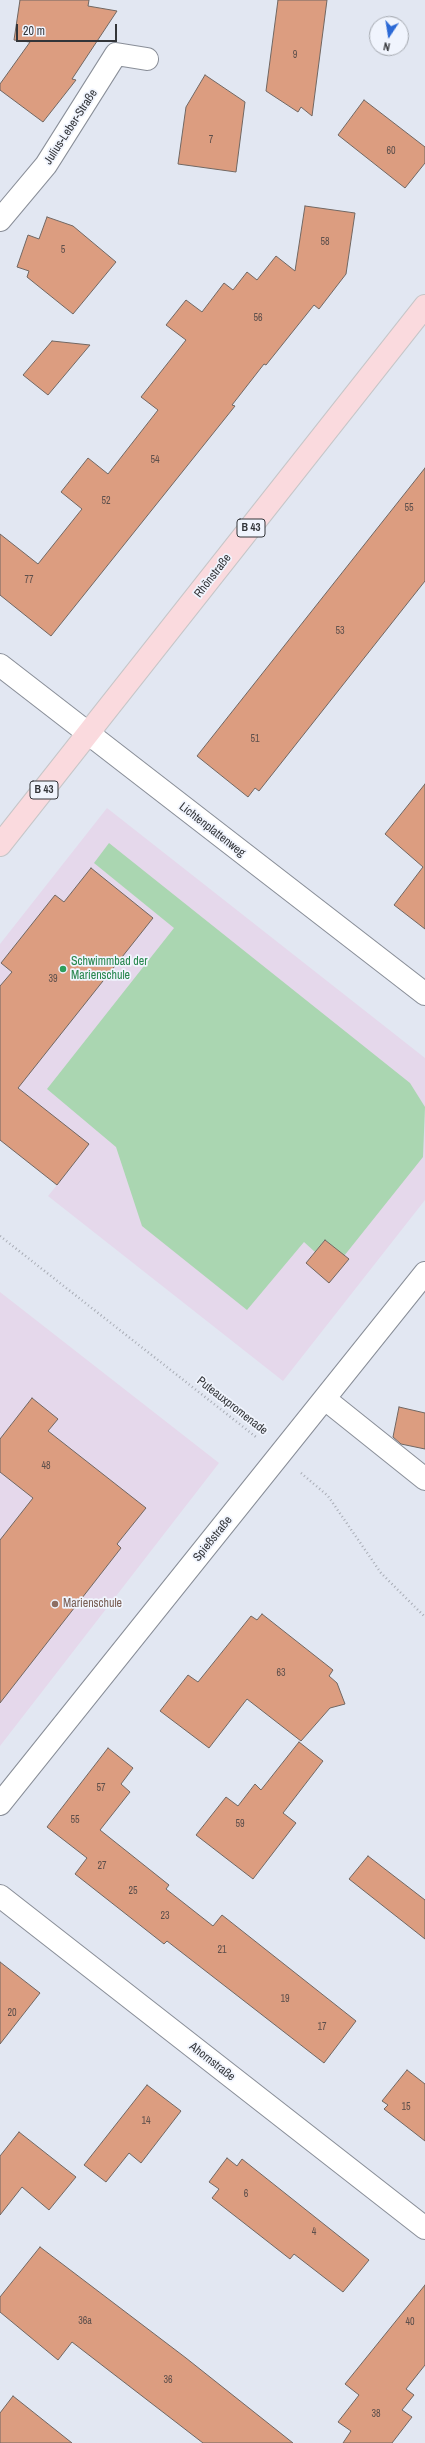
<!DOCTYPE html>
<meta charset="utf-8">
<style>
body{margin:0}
#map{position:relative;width:425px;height:2443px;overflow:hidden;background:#e2e7f2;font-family:"Archivo Narrow",sans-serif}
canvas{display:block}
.north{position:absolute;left:369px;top:16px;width:40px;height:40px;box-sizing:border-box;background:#f0f4fd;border:1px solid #a4a8af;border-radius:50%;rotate:192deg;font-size:11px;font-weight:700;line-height:16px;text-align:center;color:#333539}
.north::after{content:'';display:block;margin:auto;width:14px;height:18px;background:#2b69d6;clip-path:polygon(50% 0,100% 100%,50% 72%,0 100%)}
.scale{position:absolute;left:16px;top:24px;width:101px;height:18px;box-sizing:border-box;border:2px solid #333539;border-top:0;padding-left:5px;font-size:12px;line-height:14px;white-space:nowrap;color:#333539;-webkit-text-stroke:3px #f0f4fd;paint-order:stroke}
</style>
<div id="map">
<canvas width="425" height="2443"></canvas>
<div class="north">N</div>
<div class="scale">20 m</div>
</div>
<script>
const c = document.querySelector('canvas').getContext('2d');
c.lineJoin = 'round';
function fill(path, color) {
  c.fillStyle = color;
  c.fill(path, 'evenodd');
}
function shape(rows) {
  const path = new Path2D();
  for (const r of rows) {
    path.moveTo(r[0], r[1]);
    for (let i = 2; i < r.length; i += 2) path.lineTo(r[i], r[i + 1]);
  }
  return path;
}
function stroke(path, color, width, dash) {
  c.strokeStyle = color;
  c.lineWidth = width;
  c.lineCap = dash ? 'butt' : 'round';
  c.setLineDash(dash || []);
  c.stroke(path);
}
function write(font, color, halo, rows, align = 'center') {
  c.font = font + ' "Archivo Narrow",sans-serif';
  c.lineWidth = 3.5;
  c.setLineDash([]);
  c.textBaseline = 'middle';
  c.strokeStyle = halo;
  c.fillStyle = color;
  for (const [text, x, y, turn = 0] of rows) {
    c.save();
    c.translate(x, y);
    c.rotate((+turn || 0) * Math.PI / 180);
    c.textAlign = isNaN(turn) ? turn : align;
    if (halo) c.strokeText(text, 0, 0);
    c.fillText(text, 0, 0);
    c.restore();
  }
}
fill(shape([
 [107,808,425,1058,425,1200,283,1381,48,1196,57,1185,0,1140,0,944],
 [0,1292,219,1463,0,1746]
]), '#e5d8eb');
fill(shape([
 [109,843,410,1083,425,1107,423,1157,344,1256,325,1240,315,1252,304,1242,247,1310,142,1226,116,1147,47,1089,174,928,94,863]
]), '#aad6b1');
const building = shape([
 [20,0,89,0,88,6,117,11,72,79,76,80,43,122,0,90,0,84,30,42,14,40,20,0],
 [278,0,327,0,312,116,301,107,298,112,266,91,278,0],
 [205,75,245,102,236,172,178,164,186,107,205,75],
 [364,100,425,147,425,163,405,188,338,135,364,100],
 [305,206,355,213,346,274,319,309,314,305,266,365,264,364,232,405,235,406,51,636,0,595,0,534,38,564,82,509,61,492,88,458,108,474,158,410,141,397,186,340,166,325,186,300,202,312,224,283,233,290,247,272,257,280,276,256,295,271,305,206],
 [47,217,73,226,116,262,73,314,27,277,29,271,17,267,28,235,39,239,47,217],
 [52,341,90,345,48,395,23,375,52,341],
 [425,468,425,581,259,791,255,788,248,797,197,756,425,468],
 [425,784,425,929,394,905,423,867,385,834,425,784],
 [91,868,153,918,18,1088,89,1144,57,1185,0,1140,0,986,12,972,1,963,55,895,64,902,91,868],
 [325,1240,349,1259,329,1283,306,1263,325,1240],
 [32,1398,58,1419,48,1431,146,1508,117,1544,121,1548,0,1703,0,1540,33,1498,0,1472,0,1439,32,1398],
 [399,1407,425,1413,425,1449,401,1444,393,1437,399,1407],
 [262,1614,333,1670,329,1676,337,1683,345,1704,330,1708,301,1741,247,1699,209,1748,160,1711,188,1675,198,1682,251,1616,257,1620,262,1614],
 [299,1742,323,1761,283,1813,296,1823,253,1879,196,1835,226,1797,238,1806,255,1784,261,1790,299,1742],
 [108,1748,133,1768,121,1784,130,1792,100,1830,169,1885,166,1889,213,1926,222,1915,356,2021,324,2063,167,1941,164,1944,75,1874,87,1858,47,1827,108,1748],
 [368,1856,425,1900,425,1939,349,1879,368,1856],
 [0,1962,40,1993,0,2044,0,1962],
 [407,2070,425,2084,425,2141,384,2109,388,2105,382,2101,407,2070],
 [147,2085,181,2111,141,2163,129,2153,106,2182,84,2165,147,2085],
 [19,2132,76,2177,49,2210,22,2187,0,2215,0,2156,19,2132],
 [227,2158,237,2166,242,2159,369,2260,343,2292,294,2254,290,2259,212,2198,219,2189,209,2182,227,2158],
 [40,2247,186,2358,293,2443,203,2443,72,2342,58,2360,0,2312,0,2297,40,2247],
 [425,2285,425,2365,406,2389,414,2395,402,2410,412,2417,392,2443,343,2443,351,2431,338,2422,359,2395,345,2384,425,2285],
 [13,2396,72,2443,0,2443,0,2413,13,2396]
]);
fill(building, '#dc9d80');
stroke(building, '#716762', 1);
const minor = shape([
 [0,220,46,165,116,54,147,59],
 [0,665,425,994],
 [325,1399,425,1479],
 [0,1804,425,1273],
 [0,1896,425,2228]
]);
const major = shape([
 [0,845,425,306]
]);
stroke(minor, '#898e98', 24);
stroke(major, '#c6c6c8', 24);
stroke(shape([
 [0,1236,256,1437],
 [301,1473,328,1496,381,1573,425,1617]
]), '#a8acb5', 2.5, [1, 3]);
stroke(minor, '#fff', 22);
stroke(major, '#fadade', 22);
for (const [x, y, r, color] of [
 [63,969,4,"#2e9e5b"],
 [55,1604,4,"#8d6e63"]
]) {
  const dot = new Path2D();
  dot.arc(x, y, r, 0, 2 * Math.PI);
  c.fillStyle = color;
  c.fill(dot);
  stroke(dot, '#f0f4fd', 1.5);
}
write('10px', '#5d4f4b', null, [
 ["9",295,55],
 ["7",211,140],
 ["60",391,151],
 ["58",325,242],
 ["5",63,250],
 ["56",258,318],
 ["54",155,460],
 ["52",106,501],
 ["55",409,508],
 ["77",29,580],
 ["53",340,631],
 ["51",255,739],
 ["39",53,979],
 ["48",46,1466],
 ["63",281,1673],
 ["57",101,1788],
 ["55",75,1820],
 ["59",240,1824],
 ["27",102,1866],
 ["25",133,1891],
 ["23",165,1916],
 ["21",222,1950],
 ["19",285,1999],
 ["20",12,2013],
 ["17",322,2027],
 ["15",406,2107],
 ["14",146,2121],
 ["6",246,2194],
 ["4",314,2232],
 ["36a",85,2321],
 ["40",410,2322],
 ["36",168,2380],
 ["38",376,2414]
]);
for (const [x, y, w] of [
 [251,528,28],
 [44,790,28]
]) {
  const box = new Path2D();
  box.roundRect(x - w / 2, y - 9, w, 18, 3);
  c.fillStyle = '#f0f4fd';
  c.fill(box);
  stroke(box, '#333539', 1);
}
write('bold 11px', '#333539', null, [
 ["B 43",251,528],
 ["B 43",44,790]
]);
write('12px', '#333539', '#f0f4fd', [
 ["Julius-Leber-Straße",71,127,-57],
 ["Rhönstraße",213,576,-52],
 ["Lichtenplattenweg",212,830,38],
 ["Puteauxpromenade",232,1406,38],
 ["Spießstraße",213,1539,-51],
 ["Ahornstraße",212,2062,38]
]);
write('12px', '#27864d', '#f0f4fd', [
 ["Schwimmbad der",71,962],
 ["Marienschule",71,976]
], 'left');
write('12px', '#785e54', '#f0f4fd', [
 ["Marienschule",63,1604]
], 'left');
</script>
